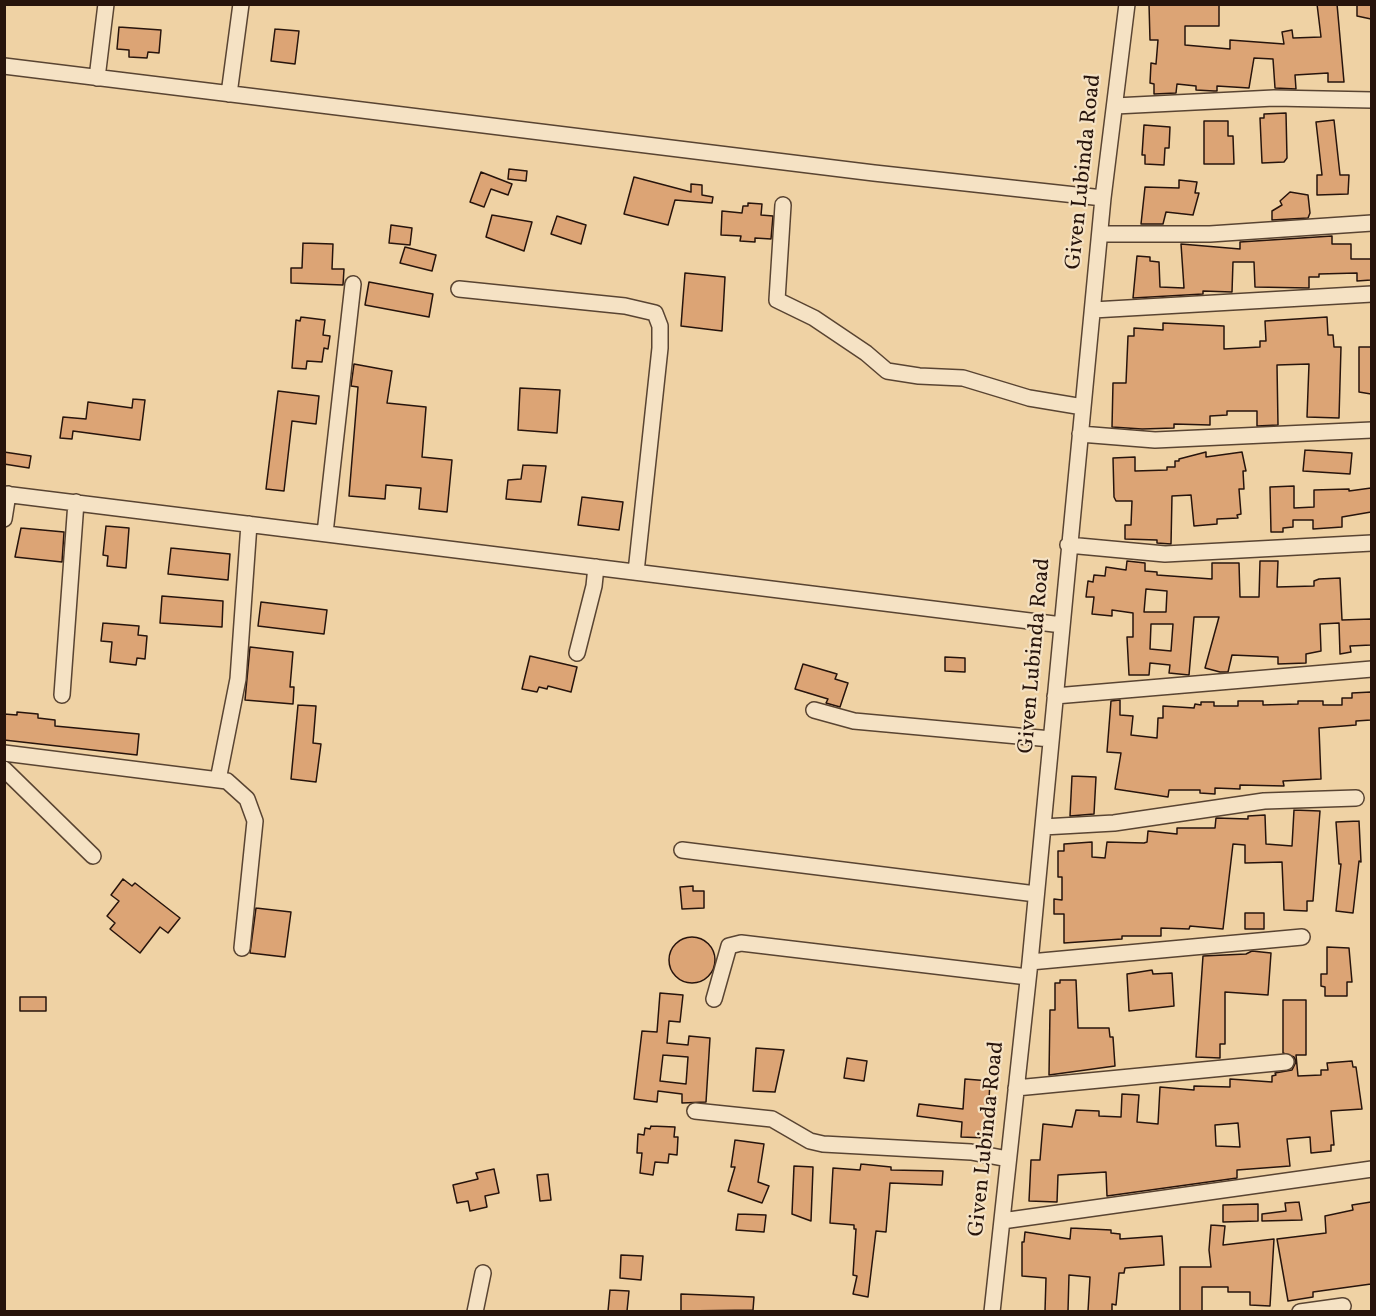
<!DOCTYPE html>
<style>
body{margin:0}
#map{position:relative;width:1376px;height:1316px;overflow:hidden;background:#efd2a4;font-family:Vollkorn,serif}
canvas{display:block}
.frame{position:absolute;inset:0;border:6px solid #27140c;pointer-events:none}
</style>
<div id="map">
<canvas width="1376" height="1316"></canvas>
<div class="frame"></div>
</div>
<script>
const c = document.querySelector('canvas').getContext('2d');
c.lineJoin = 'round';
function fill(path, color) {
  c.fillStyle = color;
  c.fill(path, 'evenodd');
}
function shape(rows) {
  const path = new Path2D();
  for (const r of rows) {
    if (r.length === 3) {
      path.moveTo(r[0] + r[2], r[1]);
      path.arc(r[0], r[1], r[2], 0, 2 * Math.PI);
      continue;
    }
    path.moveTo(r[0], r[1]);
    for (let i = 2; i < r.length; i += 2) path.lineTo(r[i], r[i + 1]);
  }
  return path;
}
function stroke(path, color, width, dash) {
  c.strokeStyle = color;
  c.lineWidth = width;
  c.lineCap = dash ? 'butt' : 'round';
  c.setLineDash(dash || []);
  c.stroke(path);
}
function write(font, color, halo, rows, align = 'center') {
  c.font = font + ' Vollkorn,serif';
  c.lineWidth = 4.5;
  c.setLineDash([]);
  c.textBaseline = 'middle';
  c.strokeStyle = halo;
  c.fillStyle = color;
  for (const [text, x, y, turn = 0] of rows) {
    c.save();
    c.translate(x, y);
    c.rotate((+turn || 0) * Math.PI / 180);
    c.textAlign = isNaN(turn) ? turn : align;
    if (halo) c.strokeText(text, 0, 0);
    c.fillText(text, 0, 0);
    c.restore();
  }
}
const building = shape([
 [1149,4,1219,4,1219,26,1185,26,1185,45,1230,49,1230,40,1284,44,1282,32,1292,30,1293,38,1321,37,1317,4,1337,4,1344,82,1328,82,1328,73,1295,75,1296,89,1275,88,1273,59,1254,58,1249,88,1217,86,1217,91,1214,91,1196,90,1196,86,1177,84,1176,93,1154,94,1154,84,1150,83,1151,63,1156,64,1158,40,1150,40,1149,4],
 [1357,4,1371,4,1371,19,1357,16,1357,4],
 [119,27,161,30,159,53,148,52,147,58,129,57,129,50,117,49,119,27],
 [275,29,299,31,295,64,271,61,275,29],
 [1286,113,1287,158,1284,162,1262,163,1260,118,1264,118,1264,114,1286,113],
 [1334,120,1340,175,1349,175,1348,194,1317,195,1317,175,1322,175,1316,122,1334,120],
 [1204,121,1228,121,1228,136,1233,136,1234,164,1204,164,1204,121],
 [1144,125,1170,127,1169,148,1165,148,1164,165,1145,164,1145,155,1142,155,1144,125],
 [509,169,527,171,526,181,508,179,509,169],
 [481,172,512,184,508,195,491,189,484,207,470,202,481,172],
 [634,177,691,192,691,184,702,185,702,195,713,197,712,203,675,200,668,225,624,214,634,177],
 [1179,180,1197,182,1195,193,1199,193,1193,215,1166,212,1163,224,1141,224,1145,187,1179,188,1179,180],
 [1290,192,1308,195,1310,213,1308,218,1272,220,1272,211,1282,205,1280,201,1290,192],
 [748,203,762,204,761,215,773,216,771,239,755,238,755,242,740,241,741,236,721,235,722,211,742,213,743,206,748,206,748,203],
 [492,215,532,222,524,251,486,237,492,215],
 [557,216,586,225,581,244,551,234,557,216],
 [391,225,412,228,410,245,389,243,391,225],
 [1332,236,1332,244,1351,244,1351,259,1371,259,1371,280,1357,281,1357,273,1319,274,1319,277,1309,277,1309,288,1255,287,1254,262,1233,262,1232,292,1203,291,1203,294,1133,298,1137,256,1150,257,1150,261,1159,262,1160,287,1184,288,1181,244,1240,249,1240,242,1332,236],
 [303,243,333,244,332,269,344,269,343,285,291,283,291,268,302,268,303,243],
 [405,247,436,255,432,271,400,263,405,247],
 [685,273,725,277,722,331,681,326,685,273],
 [369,282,433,294,429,317,365,305,369,282],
 [301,317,325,320,323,335,330,336,328,349,324,348,322,362,307,361,306,369,292,368,296,320,300,321,301,317],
 [1327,317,1328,335,1333,335,1334,347,1341,347,1339,418,1307,417,1309,364,1277,365,1278,425,1257,426,1257,411,1227,411,1227,415,1210,416,1210,425,1174,424,1174,428,1142,429,1112,427,1113,383,1126,383,1128,336,1134,336,1134,328,1163,330,1163,323,1224,326,1224,349,1260,347,1260,341,1266,341,1265,321,1327,317],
 [1359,347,1371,347,1371,394,1359,392,1359,347],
 [354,364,392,371,387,403,426,407,422,457,452,460,447,512,419,509,421,488,386,485,385,499,349,496,358,387,351,386,354,364],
 [520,388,560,390,557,433,518,430,520,388],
 [278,391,319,396,316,424,292,421,284,491,266,489,278,391],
 [133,399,145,400,140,440,73,431,72,439,60,438,63,417,86,419,88,402,132,408,133,399],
 [1305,450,1352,453,1350,474,1303,471,1305,450],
 [4,452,31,456,29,468,4,464,4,452],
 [1206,452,1206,457,1242,452,1246,471,1243,471,1244,489,1239,489,1241,514,1237,515,1238,518,1217,519,1217,524,1194,526,1191,495,1172,496,1171,544,1157,543,1157,540,1125,539,1125,525,1131,525,1132,501,1116,501,1114,497,1113,458,1135,457,1135,471,1167,470,1167,467,1175,467,1175,461,1179,461,1179,459,1206,452],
 [523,465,546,466,541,502,506,499,508,480,521,479,523,465],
 [1294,486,1294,508,1314,507,1314,490,1349,489,1349,491,1371,488,1371,512,1342,517,1342,527,1313,529,1313,520,1293,520,1293,527,1283,528,1283,532,1271,532,1270,487,1294,486],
 [582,497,623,502,619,530,578,525,582,497],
 [106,526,129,528,126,568,107,566,108,556,103,555,106,526],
 [21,528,64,532,62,562,15,557,21,528],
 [171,548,230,554,228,580,168,574,171,548],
 [1127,561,1145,563,1145,571,1157,572,1157,575,1212,579,1212,563,1239,563,1240,597,1259,597,1260,561,1278,561,1277,587,1314,586,1314,581,1319,579,1340,578,1342,620,1371,619,1371,645,1350,646,1351,652,1340,654,1339,623,1320,624,1321,651,1306,654,1306,663,1278,664,1278,657,1232,655,1228,672,1220,672,1205,668,1219,617,1194,617,1189,675,1169,673,1170,665,1150,663,1149,675,1129,675,1127,637,1133,637,1133,613,1112,610,1112,616,1092,614,1094,597,1086,597,1088,581,1093,582,1094,575,1105,576,1106,567,1126,570,1127,561],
 [1146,589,1167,591,1166,612,1144,612,1146,589],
 [1151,624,1173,624,1171,651,1150,649,1151,624],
 [162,596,223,601,222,627,160,623,162,596],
 [261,602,327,610,324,634,258,626,261,602],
 [103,623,139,626,138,635,147,636,145,659,137,658,136,665,110,662,112,642,101,641,103,623],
 [250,647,293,652,290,687,294,687,293,704,245,700,250,647],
 [530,656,577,667,571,692,548,686,547,689,539,687,537,692,522,689,530,656],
 [945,657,965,658,965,672,945,671,945,657],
 [803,664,837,674,835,679,848,683,840,707,826,703,828,699,795,689,803,664],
 [1371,692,1371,720,1356,721,1356,725,1319,728,1321,779,1283,781,1284,786,1240,785,1240,789,1215,788,1215,794,1200,793,1200,790,1169,790,1168,797,1115,789,1121,753,1107,752,1111,701,1120,700,1120,715,1133,716,1131,735,1157,738,1158,718,1163,718,1163,706,1194,708,1195,704,1201,705,1201,702,1214,702,1214,706,1238,706,1238,701,1263,701,1263,705,1298,704,1298,701,1323,701,1323,705,1342,705,1342,698,1352,698,1352,693,1371,692],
 [298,705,316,706,313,743,321,744,316,782,291,779,298,705],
 [17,712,38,714,38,718,55,720,55,726,139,734,137,755,4,740,4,714,17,715,17,712],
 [1072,776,1096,777,1094,814,1070,816,1072,776],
 [1294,810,1320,811,1313,901,1307,901,1307,911,1284,910,1282,862,1245,863,1245,845,1233,844,1223,929,1190,926,1189,929,1161,928,1161,936,1122,936,1122,939,1064,943,1064,914,1054,914,1054,899,1062,900,1062,877,1058,877,1058,851,1064,851,1064,844,1092,842,1092,857,1105,858,1107,842,1144,843,1147,842,1148,831,1177,834,1177,828,1215,828,1216,818,1248,819,1248,816,1265,815,1266,844,1292,846,1294,810],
 [1359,821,1361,862,1359,861,1353,913,1336,911,1341,864,1339,864,1336,822,1359,821],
 [123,879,132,886,135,883,180,918,168,933,160,927,140,953,110,929,115,923,107,916,119,901,111,895,123,879],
 [693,886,693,891,704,891,704,908,682,909,680,887,693,886],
 [256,908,291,912,285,957,250,953,256,908],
 [1245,913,1264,913,1264,929,1245,929,1245,913],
 [692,960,23],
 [1327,947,1349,948,1352,982,1347,982,1347,996,1325,996,1325,987,1321,986,1321,974,1327,974,1327,947],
 [1252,951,1271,953,1268,995,1225,992,1225,1044,1220,1044,1220,1058,1196,1057,1203,956,1246,954,1252,951],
 [1152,970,1153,974,1172,973,1174,1006,1129,1011,1127,974,1152,970],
 [1060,980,1076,980,1078,1028,1109,1028,1110,1037,1113,1037,1115,1066,1049,1075,1050,1010,1055,1010,1055,983,1060,983,1060,980],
 [660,993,683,995,680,1022,669,1021,667,1043,688,1045,689,1036,710,1038,706,1102,682,1103,682,1094,658,1091,657,1102,634,1099,642,1031,657,1032,660,993],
 [663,1055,688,1057,686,1084,660,1081,663,1055],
 [20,997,46,997,46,1011,20,1011,20,997],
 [1283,1000,1306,1000,1306,1055,1296,1055,1298,1076,1321,1075,1321,1070,1328,1070,1327,1063,1352,1061,1353,1067,1356,1067,1362,1109,1331,1111,1334,1145,1331,1145,1331,1151,1311,1153,1310,1137,1287,1139,1290,1166,1237,1170,1237,1178,1107,1196,1106,1172,1058,1175,1057,1202,1029,1201,1031,1160,1040,1160,1043,1124,1072,1127,1076,1110,1099,1111,1099,1116,1121,1117,1122,1094,1139,1095,1137,1122,1158,1124,1160,1087,1194,1090,1194,1086,1230,1087,1230,1079,1272,1082,1272,1076,1276,1075,1275,1073,1292,1070,1296,1062,1294,1057,1283,1053,1283,1000],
 [1238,1123,1240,1147,1216,1146,1215,1125,1238,1123],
 [756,1048,784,1050,775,1092,753,1091,756,1048],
 [847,1058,867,1061,864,1081,844,1078,847,1058],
 [965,1079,990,1081,987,1138,961,1137,962,1122,917,1116,919,1104,963,1109,965,1079],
 [651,1126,675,1127,674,1137,678,1137,677,1155,669,1154,668,1163,655,1162,653,1175,640,1173,642,1153,637,1153,638,1134,644,1135,645,1128,650,1129,651,1126],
 [735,1140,764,1144,758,1182,769,1186,762,1203,728,1191,735,1167,731,1167,735,1140],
 [861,1164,891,1167,891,1170,943,1171,942,1185,890,1183,886,1232,876,1231,868,1297,853,1294,857,1276,853,1275,856,1229,854,1229,854,1225,830,1223,833,1168,860,1170,861,1164],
 [794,1166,813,1167,811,1221,792,1214,794,1166],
 [494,1169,499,1193,485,1196,487,1207,470,1211,468,1201,457,1203,453,1185,478,1179,476,1173,494,1169],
 [548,1174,551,1200,540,1201,537,1175,548,1174],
 [1299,1202,1302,1220,1262,1221,1262,1214,1286,1211,1285,1203,1299,1202],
 [1371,1202,1371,1284,1313,1292,1313,1297,1288,1301,1277,1239,1326,1233,1325,1216,1353,1210,1352,1205,1371,1202],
 [1258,1204,1258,1221,1223,1222,1223,1205,1258,1204],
 [738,1214,766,1215,764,1232,736,1230,738,1214],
 [1211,1225,1225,1226,1223,1245,1274,1239,1270,1306,1250,1305,1250,1292,1228,1292,1228,1287,1202,1287,1202,1311,1180,1311,1180,1267,1211,1267,1209,1250,1211,1225],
 [1071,1228,1111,1230,1111,1233,1120,1234,1120,1239,1162,1236,1164,1265,1125,1268,1124,1273,1119,1273,1116,1305,1112,1304,1112,1311,1088,1311,1090,1277,1069,1275,1068,1311,1045,1311,1046,1278,1022,1276,1022,1242,1024,1242,1025,1232,1070,1239,1071,1228],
 [621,1255,643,1256,641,1280,620,1278,621,1255],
 [610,1290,629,1291,627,1311,608,1311,610,1290],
 [681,1294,754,1297,753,1310,681,1311,681,1294]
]);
fill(building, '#dca475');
stroke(building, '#27140c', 1.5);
const minor = shape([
 [4,66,874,173,1103,198],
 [97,78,106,4],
 [229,94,241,4],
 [1115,106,1274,98,1372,100],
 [783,205,777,300,814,318,866,353,887,371,919,376,963,378,1029,398,1083,407],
 [1101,234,1210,234,1372,223],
 [459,289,625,306,655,313,660,326,660,348,636,572],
 [1093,310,1372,294],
 [1080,434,1155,440,1372,430],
 [4,494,1062,625],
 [4,519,8,494],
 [325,533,353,284],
 [1068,545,1165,554,1372,543],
 [577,653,594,586,596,567],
 [62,695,76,502],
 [1055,696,1372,669],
 [814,710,854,721,1051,739],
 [4,753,227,781,247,799,255,821,242,948],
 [4,769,93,856],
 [218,780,238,679,249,524],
 [1043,827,1114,823,1264,801,1356,798],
 [682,850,1036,894],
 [1030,962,1302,937],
 [714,999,729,946,741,943,1028,977],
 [1016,1088,1286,1062],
 [695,1111,772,1119,810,1141,823,1144,971,1152,1008,1159],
 [1002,1221,1372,1169],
 [475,1312,483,1273],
 [992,1312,1030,962,1103,198,1127,4],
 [1300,1312,1343,1306]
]);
stroke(minor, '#594432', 18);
stroke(minor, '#f5e2c4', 15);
write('22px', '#27140c', '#f5e2c4', [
 ["Given Lubinda Road",1085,172,-84],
 ["Given Lubinda Road",1036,656,-85],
 ["Given Lubinda Road",988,1139,-84]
]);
</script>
